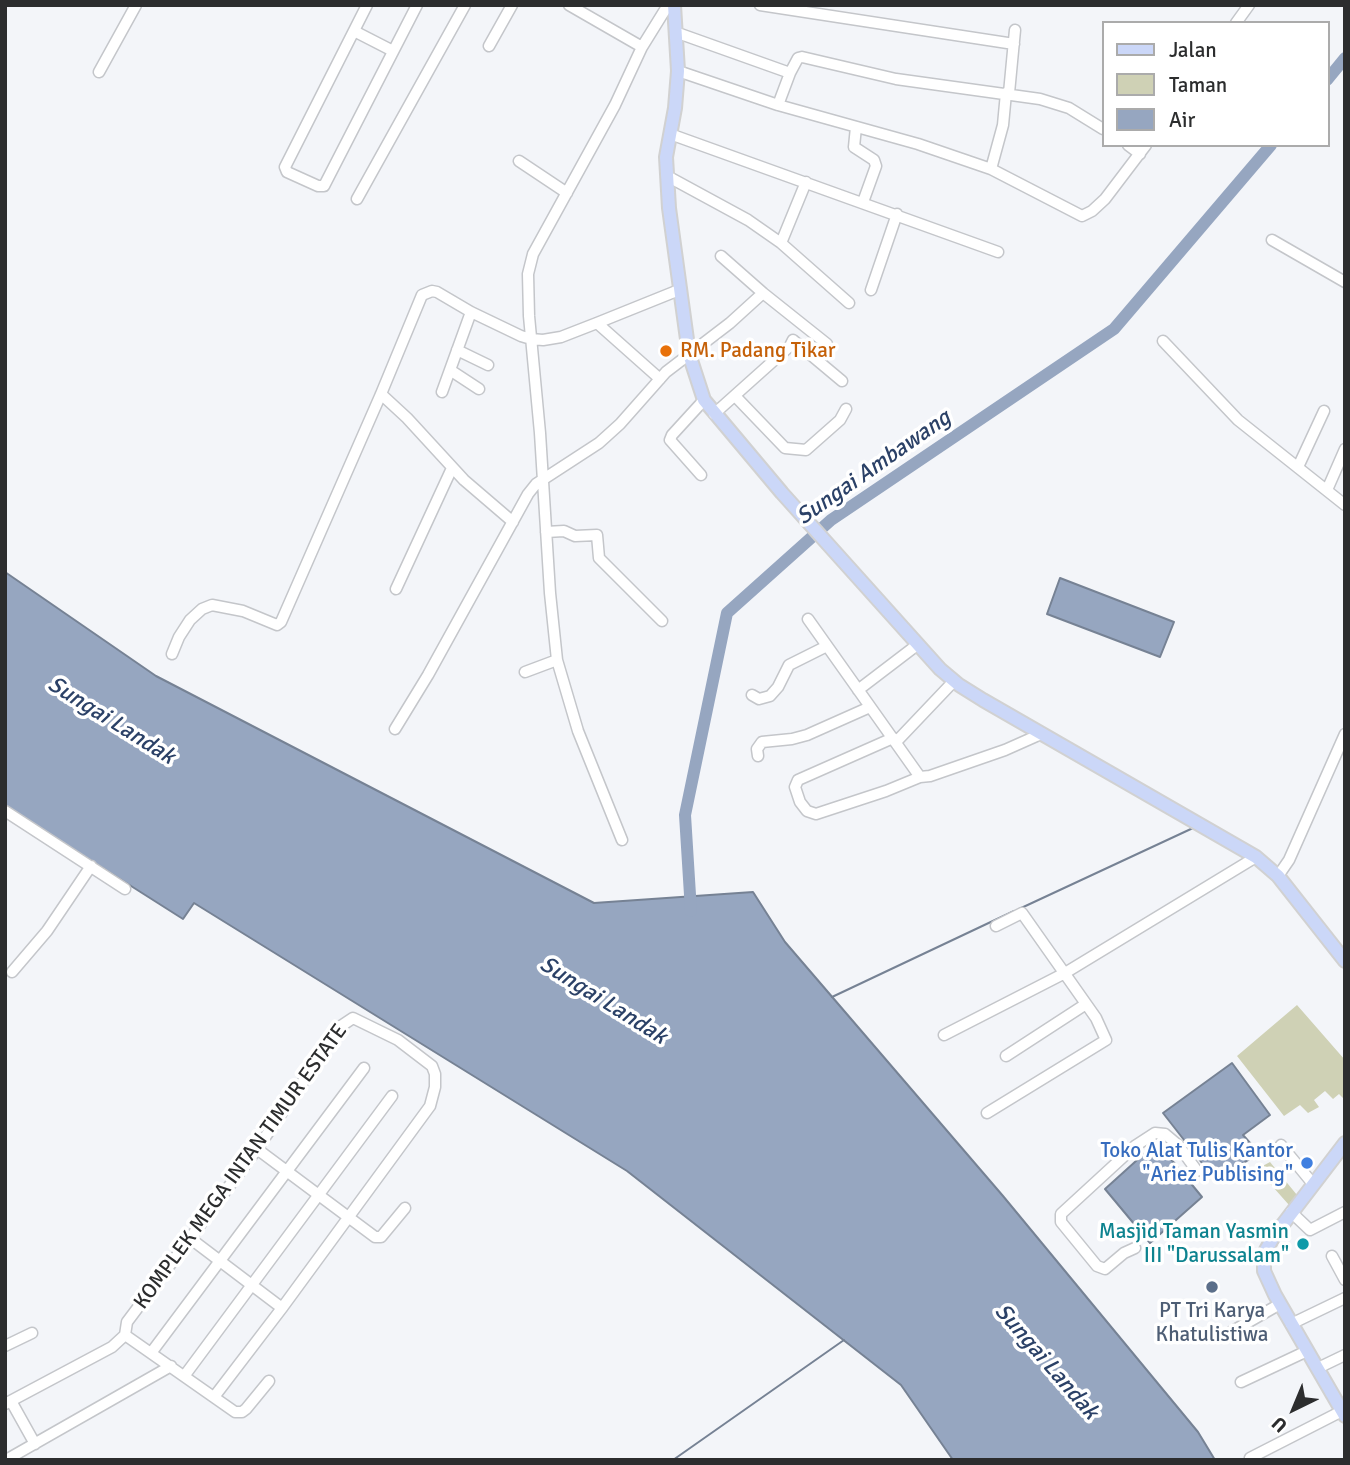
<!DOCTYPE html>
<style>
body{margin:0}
#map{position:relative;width:1350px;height:1465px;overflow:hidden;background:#f3f5f9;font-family:Signika,sans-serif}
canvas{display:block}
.frame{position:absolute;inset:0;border:7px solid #2c2d2e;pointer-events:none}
.legend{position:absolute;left:1102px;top:21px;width:228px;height:126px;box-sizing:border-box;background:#fff;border:2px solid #ababab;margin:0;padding:9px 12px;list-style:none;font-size:21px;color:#2c2d2e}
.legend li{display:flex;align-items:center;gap:14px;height:35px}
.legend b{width:35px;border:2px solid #ababab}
.north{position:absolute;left:1259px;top:1374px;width:70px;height:70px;-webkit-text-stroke:5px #fff;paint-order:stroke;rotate:223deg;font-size:19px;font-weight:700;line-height:28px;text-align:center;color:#2c2d2e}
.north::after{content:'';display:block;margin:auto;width:24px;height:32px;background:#2c2d2e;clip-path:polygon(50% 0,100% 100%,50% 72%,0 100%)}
</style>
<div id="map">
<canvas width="1350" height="1465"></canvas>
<div class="frame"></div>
<ul class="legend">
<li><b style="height:9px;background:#cbd7f8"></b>Jalan</li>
<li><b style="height:19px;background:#cfd1b5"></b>Taman</li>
<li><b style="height:19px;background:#96a6c0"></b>Air</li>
</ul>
<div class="north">U</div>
</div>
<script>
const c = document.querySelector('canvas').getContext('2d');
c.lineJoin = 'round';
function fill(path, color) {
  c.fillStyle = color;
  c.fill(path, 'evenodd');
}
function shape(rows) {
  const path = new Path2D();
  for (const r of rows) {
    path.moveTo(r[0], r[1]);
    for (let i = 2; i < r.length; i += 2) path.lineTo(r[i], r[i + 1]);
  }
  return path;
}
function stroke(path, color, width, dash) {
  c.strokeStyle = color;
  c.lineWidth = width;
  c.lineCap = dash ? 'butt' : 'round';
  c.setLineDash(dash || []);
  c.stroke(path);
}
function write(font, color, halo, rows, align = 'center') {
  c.font = font + ' Signika,sans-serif';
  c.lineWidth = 7;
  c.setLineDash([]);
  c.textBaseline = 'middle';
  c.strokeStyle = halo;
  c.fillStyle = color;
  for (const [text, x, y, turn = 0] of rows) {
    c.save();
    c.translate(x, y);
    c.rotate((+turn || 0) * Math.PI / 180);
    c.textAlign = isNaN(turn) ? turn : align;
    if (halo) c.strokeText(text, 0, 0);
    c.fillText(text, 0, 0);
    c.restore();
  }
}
fill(shape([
 [1297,1005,1345,1060,1345,1100,1339,1094,1333,1099,1325,1091,1314,1100,1319,1107,1308,1113,1300,1105,1284,1116,1237,1056],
 [1270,1162,1297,1195,1289,1205,1257,1169]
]), '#cfd1b5');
const water = shape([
 [5,572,156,676,594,903,753,892,785,942,1003,1196,1198,1432,1215,1460,953,1460,901,1385,627,1171,194,903,183,919,5,806,5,572],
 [1060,578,1174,622,1160,657,1047,614,1060,578],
 [1232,1063,1270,1115,1243,1135,1259,1153,1216,1181,1163,1113,1232,1063],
 [1157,1142,1202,1197,1150,1243,1105,1189,1157,1142]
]);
fill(water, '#96a6c0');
stroke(water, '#768294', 2);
stroke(shape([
 [1019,909,1193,828],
 [832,997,1014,911],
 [673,1460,844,1340]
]), '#768294', 2);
stroke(shape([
 [1327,80,1345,58],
 [691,911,685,815,727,613,831,520,1114,329,1271,145]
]), '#96a6c0', 12);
const minor = shape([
 [367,5,285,167,287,172,318,186,324,186,417,5],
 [569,5,642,47],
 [760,5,1014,44],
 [1236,23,1249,5],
 [354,31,393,51],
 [675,32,790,73],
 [489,46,512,5],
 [678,71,778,105,918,144,991,169,1082,216,1092,211,1105,199,1146,145],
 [99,72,136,5],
 [1009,93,1015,30],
 [778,105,790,73,798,58,802,57,896,79,1040,99,1069,108,1103,129],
 [856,127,854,147,874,160,876,166,863,202],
 [670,134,998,252],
 [1128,145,1140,154],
 [519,161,567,193],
 [991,169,1003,125,1006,93],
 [667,176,748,220,781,243,806,182],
 [357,199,465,5],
 [1272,240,1345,282],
 [781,243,849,303],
 [721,256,763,293],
 [871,290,897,214],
 [597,323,660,379],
 [1163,341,1238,420,1345,505],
 [457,350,488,365],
 [450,370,479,389],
 [442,392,471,312],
 [381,394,407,418,464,480,513,522],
 [735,396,785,448,806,450,840,420,846,409],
 [714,414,790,346,793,340,842,381],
 [1298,467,1324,411],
 [701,475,670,440,672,435,704,400],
 [1327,490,1345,449],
 [546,532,564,531,575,536,597,535,599,558,662,621],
 [396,589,452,468],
 [808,619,920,777,930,776,1005,750,1041,734],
 [172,654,179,637,190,620,202,609,212,605,243,611,277,625,281,622,381,394,422,295,432,291,437,292,471,312,521,336,531,339,543,340,561,337,597,323,679,290],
 [525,672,557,660],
 [858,690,917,645],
 [752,695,759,699,770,696,778,687,789,665,827,646],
 [395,729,428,675,528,494,536,484,599,443,620,424,666,372,730,323,763,293,827,344],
 [893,738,798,780,795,787,800,802,807,811,816,814,886,791,920,777],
 [896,742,954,681],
 [758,756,757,749,762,742,792,739,807,735,870,707],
 [5,811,125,889],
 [622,840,578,731,557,660,550,593,540,433,529,316,528,274,533,254,615,105,642,47,668,5],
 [1278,876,1289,860,1345,734],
 [12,972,47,931,91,866],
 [944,1035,1065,973,1256,857],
 [1006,1056,1086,1004],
 [987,1113,1106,1040,1096,1018,1022,913,996,926],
 [1281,1145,1313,1184],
 [257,1149,375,1237,381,1237,405,1208],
 [1291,1212,1310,1230,1345,1212],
 [191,1239,282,1308],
 [1135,1248,1124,1253,1105,1269,1097,1266,1061,1222,1061,1214,1135,1146,1155,1133,1165,1134,1178,1145,1197,1171],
 [1332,1256,1345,1280],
 [1291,1324,1345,1298],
 [1231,1332,1280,1304],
 [125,1335,127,1322,257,1149,341,1026,353,1018,398,1040,432,1066,435,1074,435,1087,430,1106,282,1308,214,1397],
 [125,1335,235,1412,242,1412,246,1409,269,1381],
 [5,1346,32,1333],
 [151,1353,364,1068],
 [1318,1368,1345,1355],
 [185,1375,392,1096],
 [1241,1382,1307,1351],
 [11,1401,35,1444],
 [5,1404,112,1347,125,1335],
 [1250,1458,1342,1411],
 [6,1460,171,1366]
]);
const major = shape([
 [674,5,678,71,675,108,666,157,669,208,689,354,704,400,782,493,940,669,959,685,983,700,1256,857,1278,876,1345,961],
 [1345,1143,1274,1236,1266,1250,1264,1264,1264,1271,1275,1295,1345,1416]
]);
stroke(minor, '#c4c6ca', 13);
stroke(major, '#d1d1d1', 16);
stroke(minor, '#fff', 10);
stroke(major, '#cbd7f8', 12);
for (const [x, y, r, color] of [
 [666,351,7,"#e8710a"],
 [1307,1163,7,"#3f7fe0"],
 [1303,1244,7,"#0f9aa8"],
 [1212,1287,7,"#5c6f8a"]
]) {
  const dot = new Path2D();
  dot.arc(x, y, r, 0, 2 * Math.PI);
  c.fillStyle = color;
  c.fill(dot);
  stroke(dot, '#fff', 2.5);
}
write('21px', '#c56008', '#fff', [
 ["RM. Padang Tikar",680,351]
], 'left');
write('21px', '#366cbe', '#fff', [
 ["Toko Alat Tulis Kantor",1293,1151],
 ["\"Ariez Publising\"",1293,1175]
], 'right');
write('21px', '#2c2d2e', '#fff', [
 ["KOMPLEK MEGA INTAN TIMUR ESTATE",241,1167,-54]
]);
write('21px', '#0d838f', '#fff', [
 ["Masjid Taman Yasmin",1289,1232],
 ["III \"Darussalam\"",1289,1256]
], 'right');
write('21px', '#4e5e75', '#fff', [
 ["PT Tri Karya",1212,1311],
 ["Khatulistiwa",1212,1335]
]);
write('italic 23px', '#2b4167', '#fff', [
 ["Sungai Ambawang",874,468,-35],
 ["Sungai Landak",111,721,32],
 ["Sungai Landak",603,1001,32],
 ["Sungai Landak",1046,1362,49]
]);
</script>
